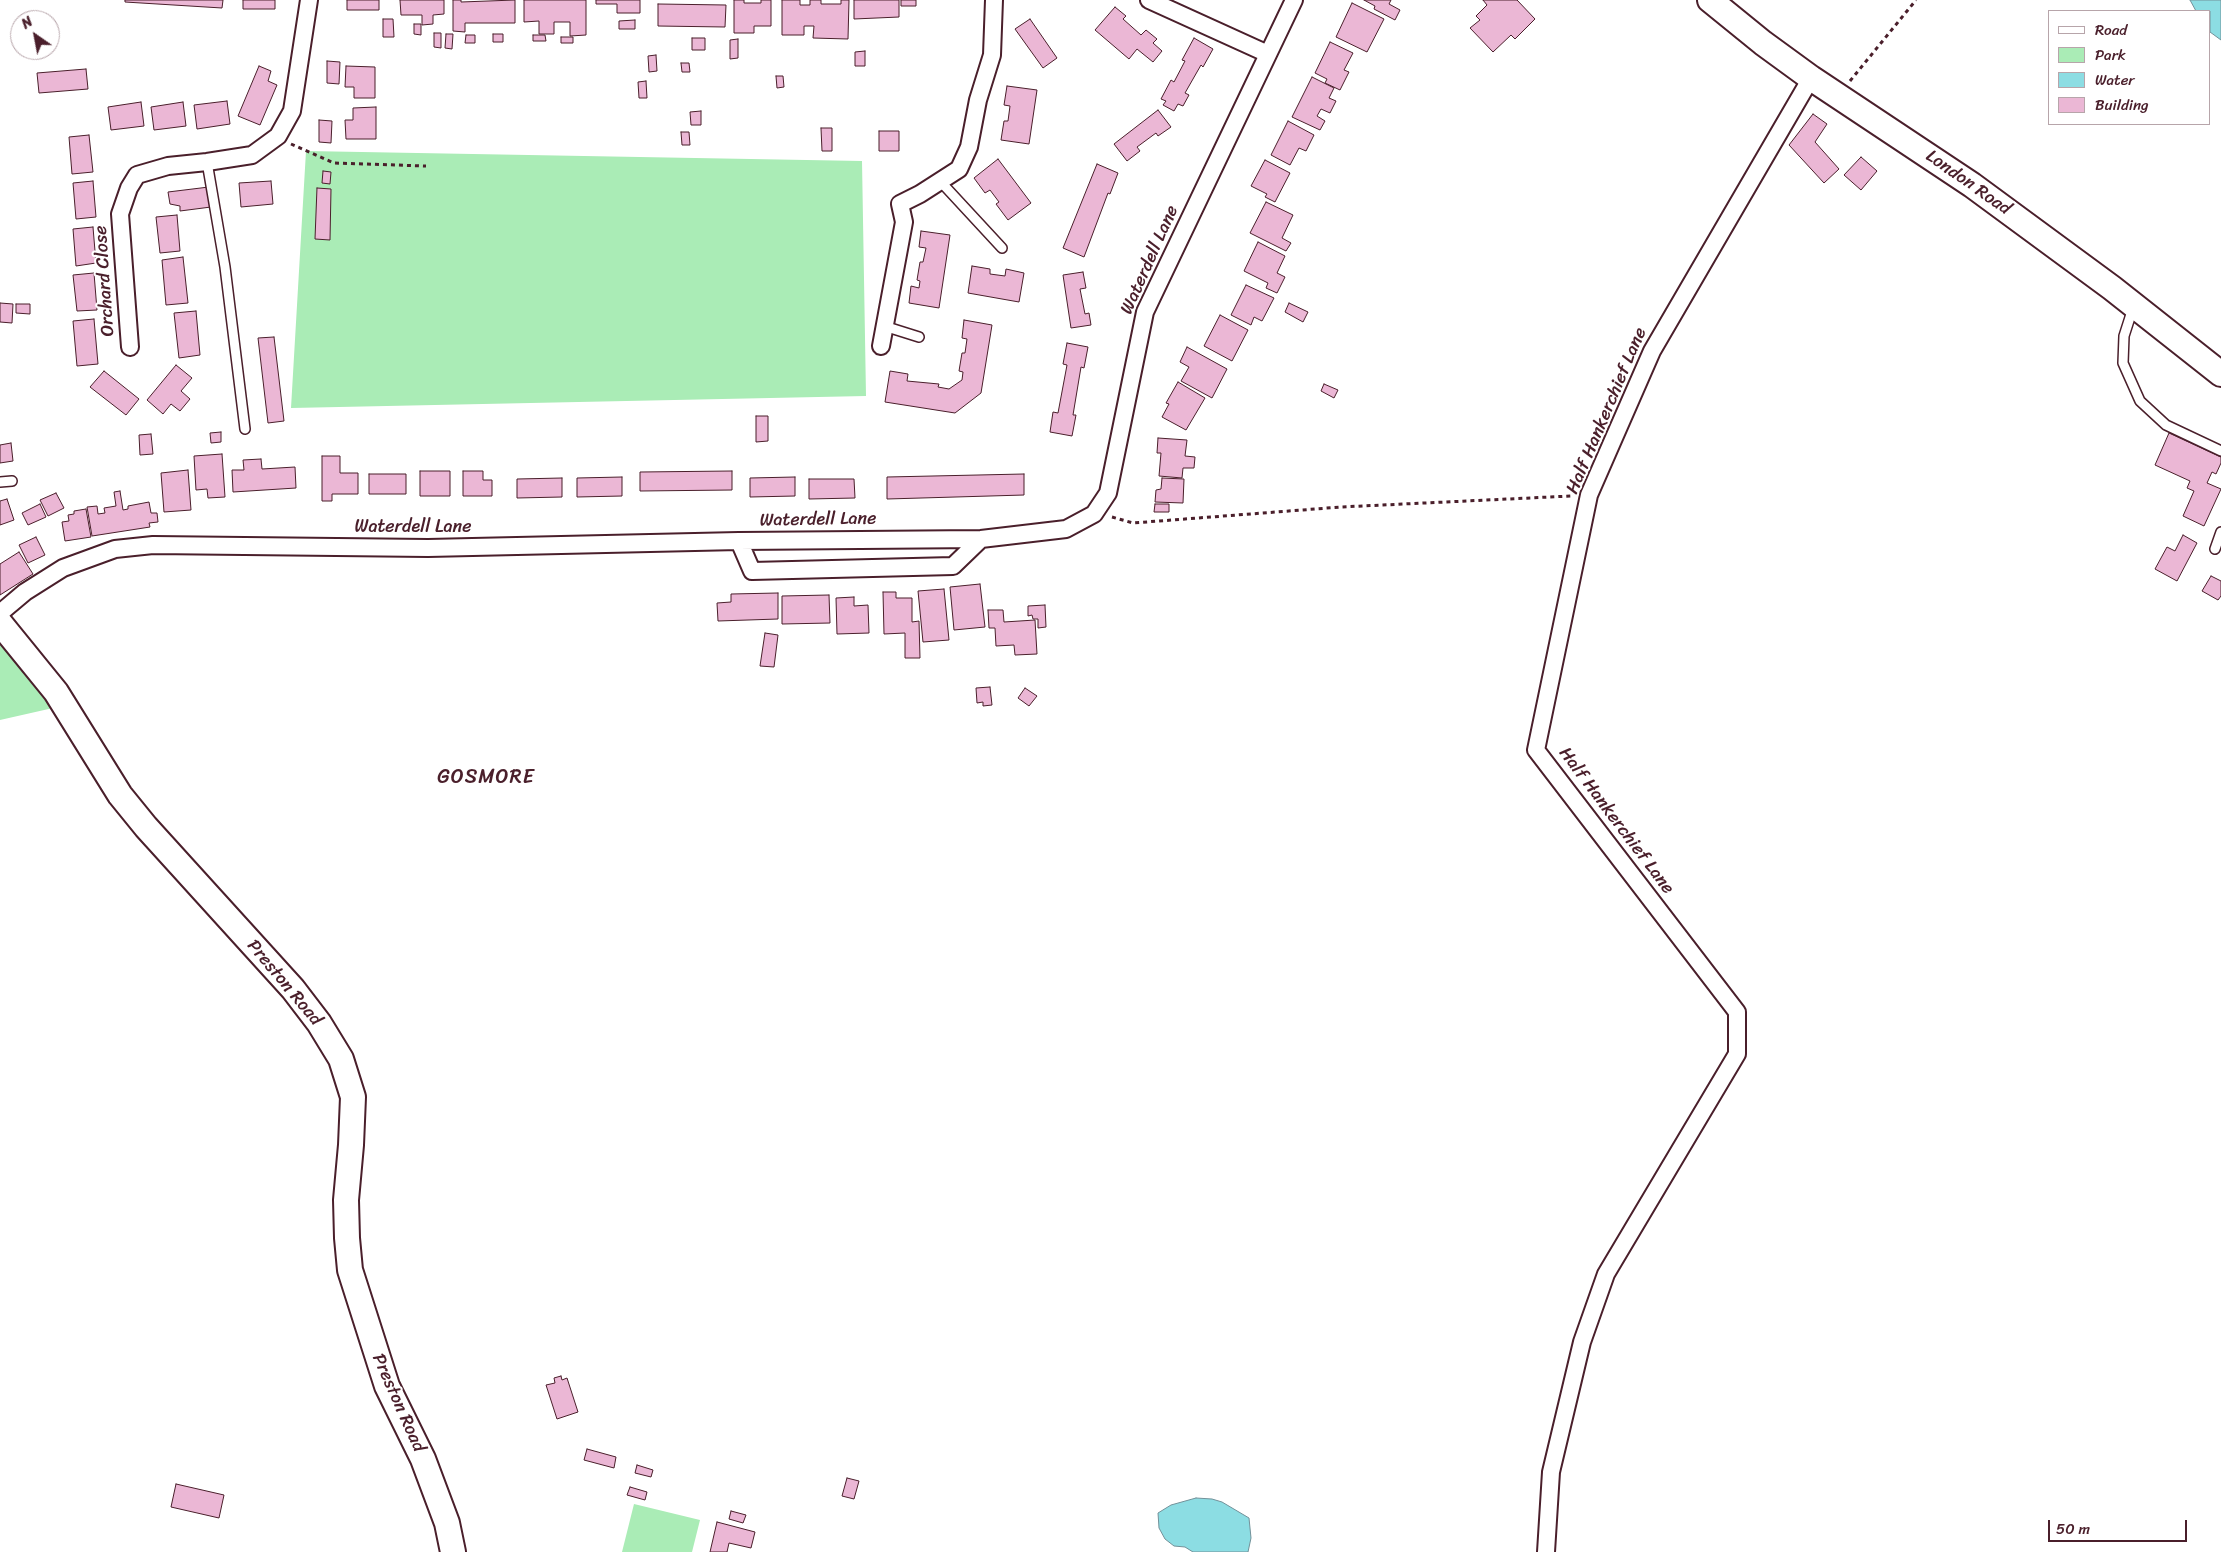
<!DOCTYPE html>
<style>
body{margin:0}
#map{position:relative;width:2221px;height:1552px;overflow:hidden;background:#fff;font-family:Sriracha,sans-serif}
canvas{display:block}
.legend{position:absolute;left:2048px;top:10px;width:162px;height:115px;box-sizing:border-box;background:#fff;border:1px solid #b7a5aa;margin:0;padding:6px 9px;list-style:none;font-size:15px;color:#4a1f2b}
.legend li{display:flex;align-items:center;gap:10px;height:25px}
.legend b{width:25px;border:1px solid #b7a5aa}
.north{position:absolute;left:10px;top:10px;width:50px;height:50px;box-sizing:border-box;background:#fff;border:1px solid #b7a5aa;border-radius:50%;rotate:327deg;font-size:14px;font-weight:700;line-height:20px;text-align:center;color:#4a1f2b}
.north::after{content:'';display:block;margin:auto;width:18px;height:22px;background:#4a1f2b;clip-path:polygon(50% 0,100% 100%,50% 72%,0 100%)}
.scale{position:absolute;left:2048px;top:1520px;width:139px;height:22px;box-sizing:border-box;border:2px solid #4a1f2b;border-top:0;padding-left:6px;font-size:15px;line-height:18px;white-space:nowrap;color:#4a1f2b;-webkit-text-stroke:4px #fff;paint-order:stroke}
</style>
<div id="map">
<canvas width="2221" height="1552"></canvas>
<ul class="legend">
<li><b style="height:6px;background:#fff"></b>Road</li>
<li><b style="height:14px;background:#aaecb6"></b>Park</li>
<li><b style="height:14px;background:#8cdde3"></b>Water</li>
<li><b style="height:14px;background:#ebb7d5"></b>Building</li>
</ul>
<div class="north">N</div>
<div class="scale">50 m</div>
</div>
<script>
const c = document.querySelector('canvas').getContext('2d');
c.lineJoin = 'round';
function fill(path, color) {
  c.fillStyle = color;
  c.fill(path, 'evenodd');
}
function shape(rows) {
  const path = new Path2D();
  for (const r of rows) {
    path.moveTo(r[0], r[1]);
    for (let i = 2; i < r.length; i += 2) path.lineTo(r[i], r[i + 1]);
  }
  return path;
}
function stroke(path, color, width, dash) {
  c.strokeStyle = color;
  c.lineWidth = width;
  c.lineCap = dash ? 'butt' : 'round';
  c.setLineDash(dash || []);
  c.stroke(path);
}
function write(font, color, halo, rows, align = 'center') {
  c.font = font + ' Sriracha,sans-serif';
  c.lineWidth = 4;
  c.setLineDash([]);
  c.textBaseline = 'middle';
  c.strokeStyle = halo;
  c.fillStyle = color;
  for (const [text, x, y, turn = 0] of rows) {
    c.save();
    c.translate(x, y);
    c.rotate((+turn || 0) * Math.PI / 180);
    c.textAlign = isNaN(turn) ? turn : align;
    if (halo) c.strokeText(text, 0, 0);
    c.fillText(text, 0, 0);
    c.restore();
  }
}
fill(shape([
 [306,151,862,161,866,396,291,408],
 [0,639,53,708,0,720],
 [634,1504,700,1520,692,1552,622,1552]
]), '#aaecb6');
const water = shape([
 [2190,0,2221,0,2221,40,2210,32,2210,11,2196,11,2190,0],
 [1196,1498,1212,1499,1222,1502,1249,1518,1251,1538,1248,1552,1193,1552,1185,1547,1174,1546,1165,1539,1159,1528,1158,1513,1171,1505,1196,1498]
]);
fill(water, '#8cdde3');
stroke(water, '#729199', 1);
const building = shape([
 [125,0,223,0,222,8,125,2,125,0],
 [243,0,275,0,275,9,243,9,243,0],
 [347,0,379,0,379,10,347,10,347,0],
 [400,0,444,0,444,14,433,15,433,24,422,25,422,15,401,15,400,0],
 [453,0,461,0,461,2,515,0,515,23,465,23,465,32,453,31,453,0],
 [524,0,586,0,586,35,570,36,570,22,554,22,554,34,539,34,539,21,524,22,524,0],
 [596,0,640,0,640,13,617,13,617,4,596,4,596,0],
 [734,0,744,0,744,3,761,3,761,0,771,0,771,26,754,26,754,33,734,33,734,0],
 [782,0,800,0,800,5,810,5,810,0,821,0,821,4,841,4,841,0,849,0,848,39,813,38,814,26,804,26,804,35,782,35,782,0],
 [854,0,899,0,899,17,854,19,854,0],
 [901,0,916,0,916,6,901,6,901,0],
 [1364,0,1391,0,1389,4,1400,10,1395,20,1374,9,1375,6,1364,0],
 [1483,0,1517,0,1535,19,1515,39,1511,35,1493,52,1470,28,1480,20,1476,16,1487,5,1483,0],
 [1352,3,1384,19,1367,52,1336,37,1352,3],
 [658,4,726,5,725,27,658,26,658,4],
 [1115,7,1126,16,1123,19,1141,35,1146,30,1157,39,1153,43,1162,51,1153,62,1137,49,1129,59,1095,30,1115,7],
 [383,19,393,19,394,37,383,37,383,19],
 [1030,19,1057,58,1043,68,1015,29,1030,19],
 [635,20,635,29,619,29,619,21,635,20],
 [414,24,421,24,421,35,414,34,414,24],
 [434,33,441,33,441,48,434,47,434,33],
 [446,34,453,34,452,49,445,48,446,34],
 [493,34,503,34,503,42,493,42,493,34],
 [466,35,475,35,475,43,465,43,466,35],
 [533,35,545,35,546,41,533,41,533,35],
 [561,37,573,37,573,43,561,43,561,37],
 [692,38,705,38,705,50,692,50,692,38],
 [1194,38,1213,49,1203,67,1201,65,1185,93,1189,95,1183,106,1178,104,1174,111,1163,105,1166,101,1161,99,1171,80,1174,82,1185,61,1182,60,1194,38],
 [738,39,738,58,730,59,730,40,738,39],
 [1330,42,1353,53,1344,70,1349,72,1340,90,1325,83,1327,79,1315,73,1330,42],
 [865,51,865,66,855,66,855,52,865,51],
 [656,55,657,71,649,72,648,56,656,55],
 [327,61,340,62,339,84,327,83,327,61],
 [681,63,689,63,690,72,682,72,681,63],
 [259,66,271,71,268,81,277,85,260,125,238,116,259,66],
 [346,66,375,67,375,98,354,98,354,87,345,87,346,66],
 [86,69,88,89,39,93,37,73,86,69],
 [776,76,783,76,784,87,777,88,776,76],
 [1312,77,1334,88,1329,98,1336,101,1330,113,1321,109,1317,116,1325,121,1320,130,1292,117,1312,77],
 [646,81,647,98,639,98,638,82,646,81],
 [1007,86,1037,90,1029,144,1001,140,1004,121,1008,121,1010,106,1004,105,1007,86],
 [227,101,230,124,197,129,194,105,227,101],
 [141,102,144,126,111,130,108,107,141,102],
 [183,102,186,126,154,130,151,107,183,102],
 [376,107,376,139,346,139,345,120,353,120,353,108,376,107],
 [1158,110,1171,127,1158,136,1156,133,1137,147,1140,151,1127,161,1114,144,1158,110],
 [701,111,701,125,691,125,690,112,701,111],
 [1813,114,1827,124,1815,142,1839,169,1824,183,1789,145,1813,114],
 [319,120,332,121,331,143,319,142,319,120],
 [1288,121,1314,135,1306,151,1299,148,1290,165,1271,155,1288,121],
 [821,128,832,128,832,151,822,151,821,128],
 [879,131,899,131,899,151,879,151,879,131],
 [681,132,689,132,690,145,682,145,681,132],
 [89,135,93,172,72,174,69,137,89,135],
 [1861,157,1877,171,1861,190,1844,175,1861,157],
 [998,159,1031,203,1008,220,996,204,999,202,990,190,985,193,974,178,998,159],
 [1265,160,1290,173,1275,202,1265,197,1267,194,1251,186,1265,160],
 [1097,164,1118,173,1110,194,1108,193,1084,257,1063,248,1097,164],
 [323,171,331,172,330,184,322,183,323,171],
 [93,181,96,217,76,219,73,183,93,181],
 [271,181,273,204,241,207,239,183,271,181],
 [209,187,211,207,180,211,180,206,170,204,168,192,209,187],
 [317,188,331,189,330,240,315,239,317,188],
 [1266,202,1293,215,1282,238,1291,243,1286,251,1250,233,1266,202],
 [177,215,180,251,160,253,156,217,177,215],
 [93,227,96,263,76,266,73,229,93,227],
 [921,231,950,235,939,308,909,303,911,286,919,288,920,281,917,280,920,262,923,262,926,248,919,247,921,231],
 [1258,242,1285,256,1277,273,1285,277,1277,293,1266,288,1268,283,1244,271,1258,242],
 [183,257,188,303,166,305,162,260,183,257],
 [972,266,990,269,990,274,1005,276,1006,269,1024,273,1019,302,968,293,972,266],
 [1083,272,1086,288,1080,289,1085,314,1089,313,1091,325,1071,328,1063,275,1083,272],
 [94,273,97,310,77,311,73,275,94,273],
 [1246,285,1274,298,1262,321,1254,317,1251,325,1231,315,1246,285],
 [0,303,13,304,12,323,0,322,0,303],
 [1289,303,1308,312,1303,322,1285,312,1289,303],
 [16,304,30,304,30,314,16,313,16,304],
 [196,311,200,355,179,358,174,313,196,311],
 [1220,315,1248,330,1232,361,1204,346,1220,315],
 [94,319,98,364,77,366,73,321,94,319],
 [964,320,992,325,981,393,955,413,885,402,890,371,908,374,907,381,939,384,938,387,949,389,962,380,963,372,959,371,962,353,965,353,967,339,962,338,964,320],
 [274,337,284,421,268,423,258,338,274,337],
 [1067,343,1088,347,1084,368,1081,367,1073,415,1076,415,1072,436,1050,432,1053,412,1058,413,1067,365,1063,364,1067,343],
 [1187,347,1227,369,1212,398,1181,381,1189,367,1180,362,1187,347],
 [176,365,192,378,181,391,190,399,180,411,171,404,163,414,147,400,176,365],
 [104,371,139,399,126,415,90,387,104,371],
 [1178,382,1205,398,1186,430,1162,417,1169,404,1166,403,1178,382],
 [1324,384,1338,390,1334,398,1321,391,1324,384],
 [756,416,768,416,768,441,756,442,756,416],
 [221,432,221,442,211,443,210,433,221,432],
 [2169,433,2221,457,2221,463,2216,474,2212,472,2207,483,2221,489,2204,526,2183,516,2194,491,2187,488,2190,481,2155,465,2169,433],
 [151,434,153,454,140,455,139,435,151,434],
 [1158,438,1187,440,1185,456,1195,457,1194,468,1183,468,1182,478,1159,476,1161,453,1157,453,1158,438],
 [11,443,13,461,0,463,0,445,11,443],
 [222,454,225,497,208,498,207,489,196,490,194,456,222,454],
 [322,456,340,456,340,473,358,473,358,494,332,494,332,501,322,501,322,456],
 [261,459,262,469,295,467,296,488,233,492,232,470,244,470,243,460,261,459],
 [188,470,191,510,164,512,161,473,188,470],
 [420,471,450,471,450,496,420,496,420,471],
 [463,471,483,471,483,480,492,480,492,496,463,496,463,471],
 [732,471,732,490,640,491,640,472,732,471],
 [369,474,406,474,406,494,369,494,369,474],
 [1024,474,1024,495,887,499,887,477,1024,474],
 [622,477,622,496,577,497,577,478,622,477],
 [795,477,795,496,750,497,750,478,795,477],
 [562,478,562,497,517,498,517,479,562,478],
 [1162,478,1184,479,1183,503,1155,502,1156,490,1161,489,1162,478],
 [809,479,854,479,855,498,809,499,809,479],
 [120,491,123,510,128,509,128,506,149,502,151,513,157,513,158,522,149,523,150,527,92,536,87,507,97,506,98,514,105,513,104,508,116,506,114,492,120,491],
 [56,493,64,508,48,516,40,500,56,493],
 [7,499,14,520,0,525,0,501,7,499],
 [40,504,46,517,28,525,22,513,40,504],
 [1155,504,1169,504,1169,512,1154,512,1155,504],
 [86,509,91,537,65,541,62,522,69,521,68,515,74,514,74,511,86,509],
 [2183,535,2197,543,2177,581,2155,569,2167,547,2175,551,2183,535],
 [36,537,45,555,28,563,19,545,36,537],
 [19,552,33,574,0,595,0,564,19,552],
 [2211,576,2221,581,2221,596,2218,600,2202,591,2211,576],
 [980,584,985,627,954,630,950,587,980,584],
 [944,589,949,640,923,642,918,591,944,589],
 [883,592,896,592,896,598,912,598,912,622,919,621,920,658,905,658,905,633,884,634,883,592],
 [778,593,778,619,718,621,717,603,731,602,731,594,778,593],
 [829,595,830,623,782,624,782,596,829,595],
 [854,597,854,606,868,605,869,633,837,634,836,598,854,597],
 [1045,605,1046,627,1038,628,1038,619,1033,619,1032,615,1028,616,1028,606,1045,605],
 [988,610,1003,610,1004,622,1035,620,1037,654,1015,655,1014,645,996,646,995,628,989,628,988,610],
 [765,633,778,635,774,667,760,666,765,633],
 [990,687,992,705,983,706,983,702,977,703,976,688,990,687],
 [1025,688,1037,696,1029,706,1018,698,1025,688],
 [561,1376,562,1380,567,1378,578,1412,557,1419,546,1385,555,1383,554,1378,561,1376],
 [587,1449,616,1457,614,1468,584,1460,587,1449],
 [637,1465,653,1470,651,1477,635,1473,637,1465],
 [847,1478,859,1481,854,1499,842,1496,847,1478],
 [176,1484,224,1495,219,1518,171,1507,176,1484],
 [630,1487,647,1492,645,1500,627,1495,630,1487],
 [731,1511,746,1515,743,1523,729,1519,731,1511],
 [717,1522,755,1532,751,1548,729,1543,727,1552,710,1552,717,1522]
]);
fill(building, '#ebb7d5');
stroke(building, '#4a1f2b', 1);
const lane = shape([
 [207,162,225,267,245,429],
 [940,181,1002,248],
 [2133,308,2124,336,2123,363,2140,401,2166,425,2221,451],
 [884,326,919,337],
 [0,482,12,481],
 [2215,549,2221,532]
]);
const street = shape([
 [1149,0,1268,54],
 [881,346,904,222,900,204,920,194,959,169,969,147,978,100,992,55,994,0],
 [130,347,120,214,129,188,137,175,168,166,207,162,252,155,278,136,292,111,309,0],
 [739,541,752,571,953,566,981,539],
 [0,613,25,592,63,568,115,549,153,545,428,548,739,541,981,539,1066,529,1094,514,1108,493,1145,312,1294,0],
 [1546,1552,1551,1472,1582,1342,1606,1274,1737,1054,1737,1012,1536,750,1589,495,1652,351,1811,78]
]);
const secondary = shape([
 [1710,0,1763,43,1811,78,1972,185,2112,288,2221,374],
 [0,623,56,692,120,795,146,827,293,989,319,1023,341,1059,353,1097,351,1145,346,1200,347,1238,350,1270,387,1386,423,1459,447,1523,453,1552]
]);
stroke(lane, '#4a1f2b', 12);
stroke(street, '#4a1f2b', 20);
stroke(secondary, '#4a1f2b', 28);
stroke(shape([
 [1850,81,1916,0],
 [291,144,334,163,426,166],
 [1112,517,1133,523,1341,507,1571,496]
]), '#4a1f2b', 3, [4, 4]);
stroke(lane, '#fff', 9);
stroke(street, '#fff', 16);
stroke(secondary, '#fff', 24);
write('18px', '#4a1f2b', '#fff', [
 ["London Road",1968,183,35],
 ["Waterdell Lane",1150,260,-66],
 ["Orchard Close",105,281,-94],
 ["Half Hankerchief Lane",1607,411,-67],
 ["Waterdell Lane",818,520,-1],
 ["Waterdell Lane",413,527],
 ["Half Hankerchief Lane",1616,821,53],
 ["Preston Road",284,983,50],
 ["Preston Road",398,1403,66]
]);
c.letterSpacing = '1px';
write('20px', '#4a1f2b', '#fff', [
 ["GOSMORE",486,778]
]);
c.letterSpacing = '0px';
</script>
